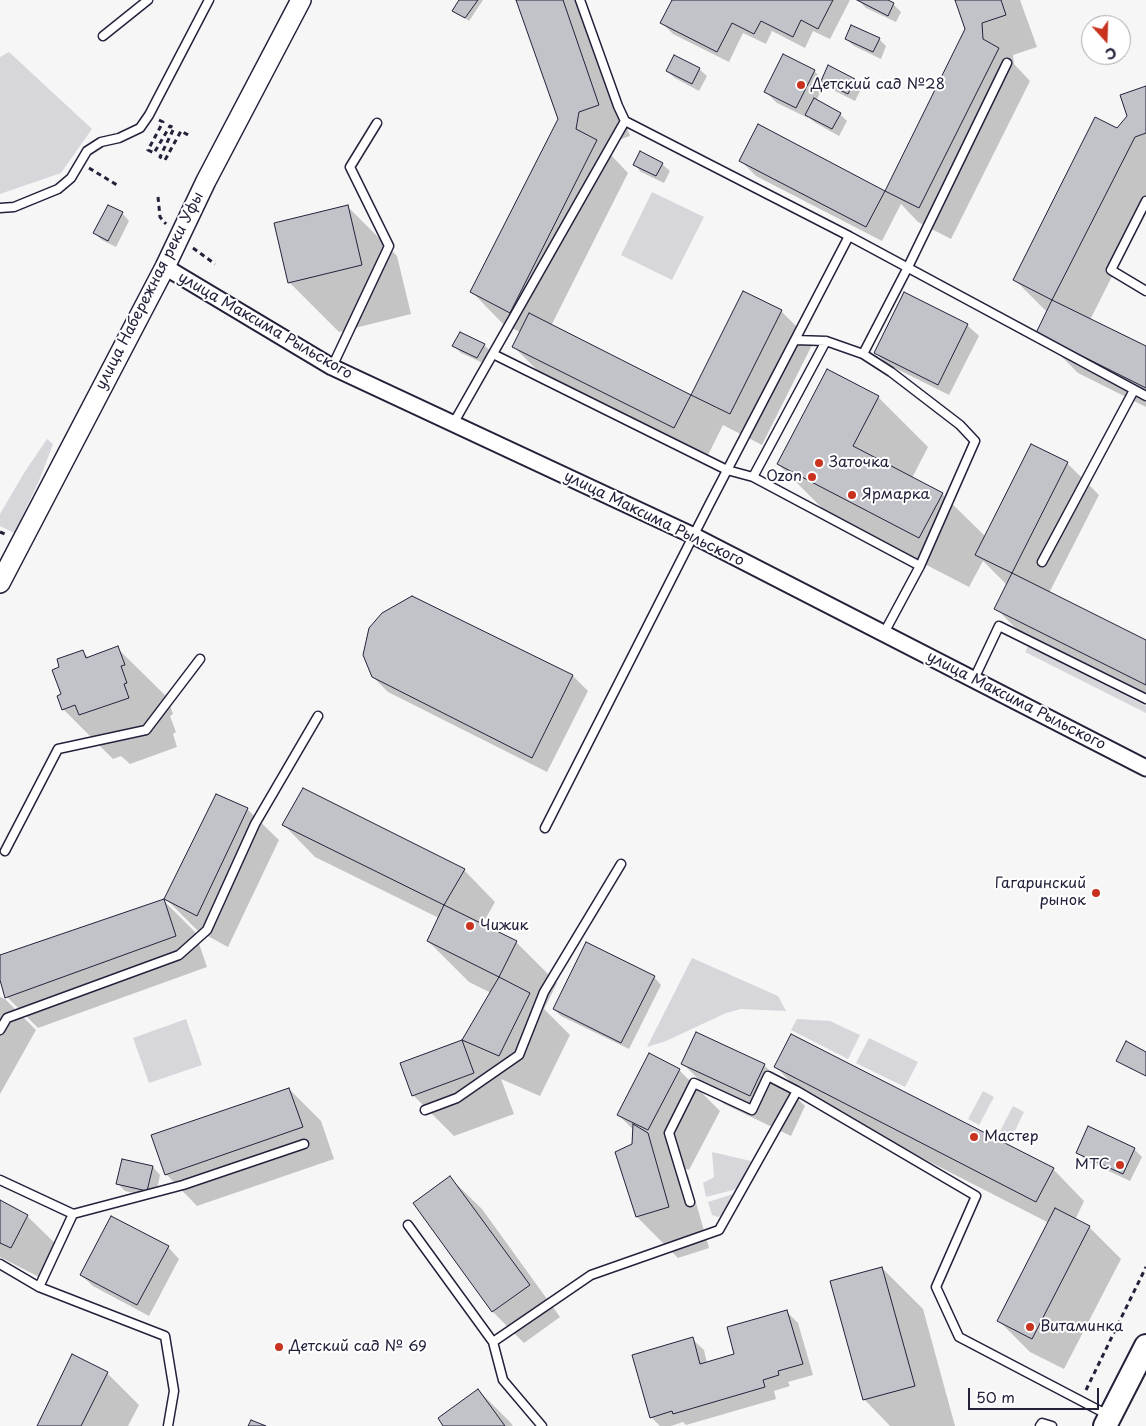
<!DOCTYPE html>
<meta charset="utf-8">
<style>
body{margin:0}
#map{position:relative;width:1146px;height:1426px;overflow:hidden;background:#f6f6f7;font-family:"Playpen Sans",sans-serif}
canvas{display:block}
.north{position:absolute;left:1081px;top:15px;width:50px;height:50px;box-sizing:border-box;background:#fff;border:1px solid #a7a7b1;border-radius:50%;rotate:160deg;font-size:14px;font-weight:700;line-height:20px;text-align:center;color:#22223b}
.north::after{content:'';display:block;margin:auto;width:18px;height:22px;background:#c8321e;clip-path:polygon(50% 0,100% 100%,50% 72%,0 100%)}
.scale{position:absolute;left:968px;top:1388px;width:131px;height:22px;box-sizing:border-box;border:2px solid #22223b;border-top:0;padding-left:6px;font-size:15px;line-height:18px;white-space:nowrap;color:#22223b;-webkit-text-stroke:4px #fff;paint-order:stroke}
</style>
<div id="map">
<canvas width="1146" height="1426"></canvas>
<div class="north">С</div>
<div class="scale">50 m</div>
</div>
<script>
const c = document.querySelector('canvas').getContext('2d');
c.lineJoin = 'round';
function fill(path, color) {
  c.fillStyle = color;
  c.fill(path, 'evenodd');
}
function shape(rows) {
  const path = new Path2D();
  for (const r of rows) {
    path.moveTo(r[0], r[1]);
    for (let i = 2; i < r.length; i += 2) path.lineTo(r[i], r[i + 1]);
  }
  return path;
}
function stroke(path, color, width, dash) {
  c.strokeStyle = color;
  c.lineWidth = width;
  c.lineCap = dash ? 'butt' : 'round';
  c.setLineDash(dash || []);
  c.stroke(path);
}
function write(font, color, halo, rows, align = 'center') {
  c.font = font + ' "Playpen Sans",sans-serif';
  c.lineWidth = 4;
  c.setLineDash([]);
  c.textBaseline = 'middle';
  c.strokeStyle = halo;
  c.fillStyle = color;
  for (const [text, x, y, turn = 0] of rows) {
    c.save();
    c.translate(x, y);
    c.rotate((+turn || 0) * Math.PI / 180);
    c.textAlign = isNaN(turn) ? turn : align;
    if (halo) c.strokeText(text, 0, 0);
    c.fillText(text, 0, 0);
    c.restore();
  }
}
fill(shape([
 [9,52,92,129,61,173,0,194,0,57],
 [652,192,704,217,672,280,621,255],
 [47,439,53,444,39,481,14,533,0,526,0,514,24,473],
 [1028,646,1146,706,1146,713,1025,652],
 [692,958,778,996,786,1011,741,1009,726,1013,666,1041,647,1047],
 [186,1019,202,1065,149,1083,133,1038],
 [797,1019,830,1021,860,1035,848,1059,791,1030],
 [869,1038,918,1062,905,1087,856,1063],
 [983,1091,994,1097,979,1125,968,1119],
 [1013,1106,1024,1112,1010,1141,998,1135],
 [712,1152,751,1161,737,1189,706,1197,703,1183,714,1177],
 [733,1194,723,1215,718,1217,712,1215,708,1202]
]), '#d7d7db');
fill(shape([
 [461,0,483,0,469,21,454,11],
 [517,0,582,0,630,136,610,143,609,153,628,173,551,326,691,396,743,292,781,311,813,343,762,445,723,425,706,459,545,378,513,346,520,332,503,324,472,292,559,119],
 [673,0,850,0,830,39,813,31,805,48,772,31,766,44,743,33,729,62,673,34,662,23],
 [858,0,885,0,893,4,901,12,896,22,866,8],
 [956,0,1020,0,1037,47,1013,55,1014,64,1030,81,951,239,918,222,901,204,882,241,756,176,740,160,758,126,886,192,966,29],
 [846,39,879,39,886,46,881,59,854,46],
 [829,67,855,80,862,87,855,101,829,88,825,83,816,101,840,114,847,121,839,136,814,122,808,117,808,118,777,103,766,92,814,71,823,80],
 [699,69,707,76,699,91,675,78,667,71],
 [1146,88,1146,209,1090,320,1146,348,1146,407,1078,373,1037,332,1047,312,1015,280,1118,130,1129,116],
 [634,164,662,164,670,171,664,183,641,172],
 [348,207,397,256,411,314,339,332,289,282],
 [122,213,129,221,116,247,102,240,94,233],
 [967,325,979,336,949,395,887,364,875,352],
 [484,345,492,352,485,364,461,353,454,346],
 [878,397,928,447,912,478,942,494,986,537,1067,463,1099,495,1049,593,1146,641,1146,699,1027,640,996,608,1007,585,983,561,969,587,828,514,778,464],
 [412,597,573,676,588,691,547,772,388,692,373,677],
 [117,648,167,697,173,714,170,716,176,732,173,734,177,747,130,764,121,756,113,759,63,709,61,668,83,652,89,658],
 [247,809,279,840,228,947,197,930,165,898],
 [284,825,464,870,495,902,482,925,516,942,557,983,544,1009,570,1035,540,1096,501,1079,514,1114,454,1136,413,1095,402,1064,463,1041,491,993,469,982,428,941,439,918,315,857],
 [163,900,195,932,207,967,38,1028,7,997,0,975,0,956],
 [654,977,661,985,629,1049,561,1016,554,1009],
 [0,997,5,999,36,1030,0,1094],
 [683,1064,764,1065,805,1106,791,1136,724,1104],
 [776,1067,1053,1169,1084,1201,1075,1220,1089,1227,1121,1259,1064,1369,1030,1352,999,1321,1049,1223,807,1099],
 [679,1070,720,1111,689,1170,679,1166,688,1175,709,1248,678,1258,637,1217,616,1152,633,1145,634,1130,618,1115],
 [289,1089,321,1121,334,1159,197,1206,166,1174],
 [1134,1149,1142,1157,1130,1181,1085,1160,1078,1152],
 [153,1167,160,1175,155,1198,125,1191,118,1184],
 [450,1178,482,1209,560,1317,524,1343,493,1312],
 [0,1202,27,1216,59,1247,43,1279,0,1257],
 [168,1247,179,1259,149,1316,93,1286,81,1275],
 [882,1268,923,1309,955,1426,890,1426,864,1399],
 [787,1312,798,1323,813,1375,788,1382,790,1386,774,1391,776,1399,686,1425,683,1422,671,1426,660,1426,651,1417,692,1339,704,1350,707,1363,736,1355],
 [107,1373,139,1405,128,1426,38,1426],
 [478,1390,510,1422,513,1426,445,1426]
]), '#0003');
const building = shape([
 [459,0,478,0,465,18,452,11,459,0],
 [516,0,563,0,599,105,579,112,576,129,597,140,510,313,470,292,558,119,516,0],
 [672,0,833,0,818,29,801,20,793,37,761,21,754,34,732,23,717,52,660,23,672,0],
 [857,0,888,0,894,3,888,16,857,0],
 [955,0,1001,0,1006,15,982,23,983,39,999,48,919,208,885,191,965,29,955,0],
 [851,25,880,38,873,52,845,39,851,25],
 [783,54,815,70,796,108,764,92,783,54],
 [674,55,700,68,692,84,666,71,674,55],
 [828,65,855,79,848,94,821,81,828,65],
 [1146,86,1146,133,1135,137,1052,300,1013,280,1095,117,1117,128,1127,116,1120,95,1146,86],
 [814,98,841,113,832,129,805,115,814,98],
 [758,124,885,191,866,227,739,161,758,124],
 [640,151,663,163,656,176,633,165,640,151],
 [108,205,123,212,108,241,93,233,108,205],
 [348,205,362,265,288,283,274,223,348,205],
 [743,291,782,310,730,414,691,395,743,291],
 [904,292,968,324,938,385,874,353,904,292],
 [1052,300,1146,346,1146,388,1036,333,1052,300],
 [529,313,691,395,674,428,512,347,529,313],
 [460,332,485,344,477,358,452,346,460,332],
 [827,369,879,396,853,446,943,493,919,538,777,464,827,369],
 [1031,444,1068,462,1012,573,975,555,1031,444],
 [1012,573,1146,640,1146,685,994,609,1012,573],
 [412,596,573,675,532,758,372,677,363,655,369,628,382,613,412,596],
 [118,646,125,665,121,666,127,683,124,684,129,698,79,715,75,705,62,710,57,696,61,694,52,670,59,667,57,659,83,650,86,658,118,646],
 [303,788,465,869,444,905,282,825,303,788],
 [216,794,248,808,197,916,164,899,216,794],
 [164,899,176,936,5,998,0,980,0,955,164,899],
 [444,905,517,941,499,977,427,941,444,905],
 [586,942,655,976,621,1043,553,1009,586,942],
 [499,977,530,993,499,1056,462,1040,499,977],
 [696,1032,765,1064,750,1096,681,1064,696,1032],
 [791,1034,1054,1168,1036,1202,774,1067,791,1034],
 [462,1040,474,1073,412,1096,400,1063,462,1040],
 [1126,1041,1146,1052,1146,1076,1116,1061,1126,1041],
 [649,1053,680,1069,648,1130,617,1115,649,1053],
 [289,1088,303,1127,165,1175,151,1135,289,1088],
 [633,1124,648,1133,669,1207,636,1217,615,1152,632,1144,633,1124],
 [1088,1126,1135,1148,1123,1174,1076,1153,1088,1126],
 [122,1159,153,1166,147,1191,116,1184,122,1159],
 [450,1176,530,1285,492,1312,413,1203,450,1176],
 [0,1200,28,1215,11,1248,0,1243,0,1200],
 [1055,1208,1090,1226,1032,1339,997,1321,1055,1208],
 [111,1216,169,1246,137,1305,80,1275,111,1216],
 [882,1267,915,1386,863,1400,830,1281,882,1267],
 [787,1310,803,1364,778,1371,779,1375,763,1380,765,1387,673,1414,672,1411,650,1418,632,1355,693,1337,700,1364,734,1354,727,1327,787,1310],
 [72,1354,108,1372,81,1426,37,1426,72,1354],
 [478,1389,505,1426,443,1426,438,1418,478,1389],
 [251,1420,266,1426,248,1426,251,1420]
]);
fill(building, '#c2c2c9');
stroke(building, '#22223b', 1);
const service = shape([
 [580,0,618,106,625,121],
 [103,36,148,0],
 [1146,201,1111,270,1146,291],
 [0,208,14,207,58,189,71,178,87,151,101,142,119,138,140,128,149,115,209,0],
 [795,340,826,341,863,354,891,372,960,425,975,441,920,566,884,633],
 [493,354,727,470,753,477,920,566],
 [863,354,908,267,1007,63],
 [332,367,389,246,350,167,377,123],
 [453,424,625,121,849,236],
 [753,477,826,341],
 [1042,562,1134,390],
 [974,679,999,626,1146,699],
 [545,828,709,505,849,236,1146,396],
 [5,851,58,749,146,730,200,659],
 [0,1030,7,1018,179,955,207,930,255,824,318,716],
 [425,1110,457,1098,519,1055,544,992,621,864],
 [0,1180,73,1214,39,1287],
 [690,1202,669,1133,694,1083,752,1110,768,1076,797,1091,976,1196,936,1287,959,1337,1108,1415],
 [73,1214,183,1185,304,1144],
 [408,1225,493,1342],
 [0,1264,39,1287,165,1336,174,1391,168,1426],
 [542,1426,503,1380,493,1342,591,1275,719,1230,797,1091],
 [1040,1426,1042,1423,1052,1426]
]);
const minor = shape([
 [165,267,332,367,694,536,1146,768]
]);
const tertiary = shape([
 [0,583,165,267,206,181,301,0]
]);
const secondary = shape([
 [1105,1426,1146,1346]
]);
stroke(service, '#22223b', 11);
stroke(minor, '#22223b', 19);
stroke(tertiary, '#22223b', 22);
stroke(secondary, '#22223b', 26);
stroke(shape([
 [159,120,163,122,148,150,154,153,170,126,174,128,160,157,165,160,181,131,190,136],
 [89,168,117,185],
 [158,197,160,217,166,224],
 [193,248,215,264],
 [0,532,7,535],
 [1086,1390,1146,1267]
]), '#22223b', 3, [5, 4]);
stroke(service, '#fff', 8);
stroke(minor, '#fff', 15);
stroke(tertiary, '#fff', 19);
stroke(secondary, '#fff', 22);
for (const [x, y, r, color] of [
 [801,85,5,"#c8321e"],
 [819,463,5,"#c8321e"],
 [812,477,5,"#c8321e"],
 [852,495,5,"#c8321e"],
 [1096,893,5,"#c8321e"],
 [470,926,5,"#c8321e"],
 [974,1137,5,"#c8321e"],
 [1120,1165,5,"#c8321e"],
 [1030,1327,5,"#c8321e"],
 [279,1347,5,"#c8321e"]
]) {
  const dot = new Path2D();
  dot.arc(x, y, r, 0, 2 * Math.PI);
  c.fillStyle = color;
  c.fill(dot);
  stroke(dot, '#fff', 2);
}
write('15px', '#22223b', '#fff', [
 ["Детский сад №28",811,85],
 ["Заточка",829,463],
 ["Ozon",802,477,"right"],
 ["Ярмарка",862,495],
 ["Гагаринский",1086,884,"right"],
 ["рынок",1086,901,"right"],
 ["Чижик",480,926],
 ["Мастер",984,1137],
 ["МТС",1110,1165,"right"],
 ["Витаминка",1040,1327],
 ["Детский сад № 69",289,1347]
], 'left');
write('15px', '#22223b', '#fff', [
 ["улица Набережная реки Уфы",150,291,-63],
 ["улица Максима Рыльского",265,326,30],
 ["улица Максима Рыльского",654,519,26],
 ["улица Максима Рыльского",1016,701,27]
]);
</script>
